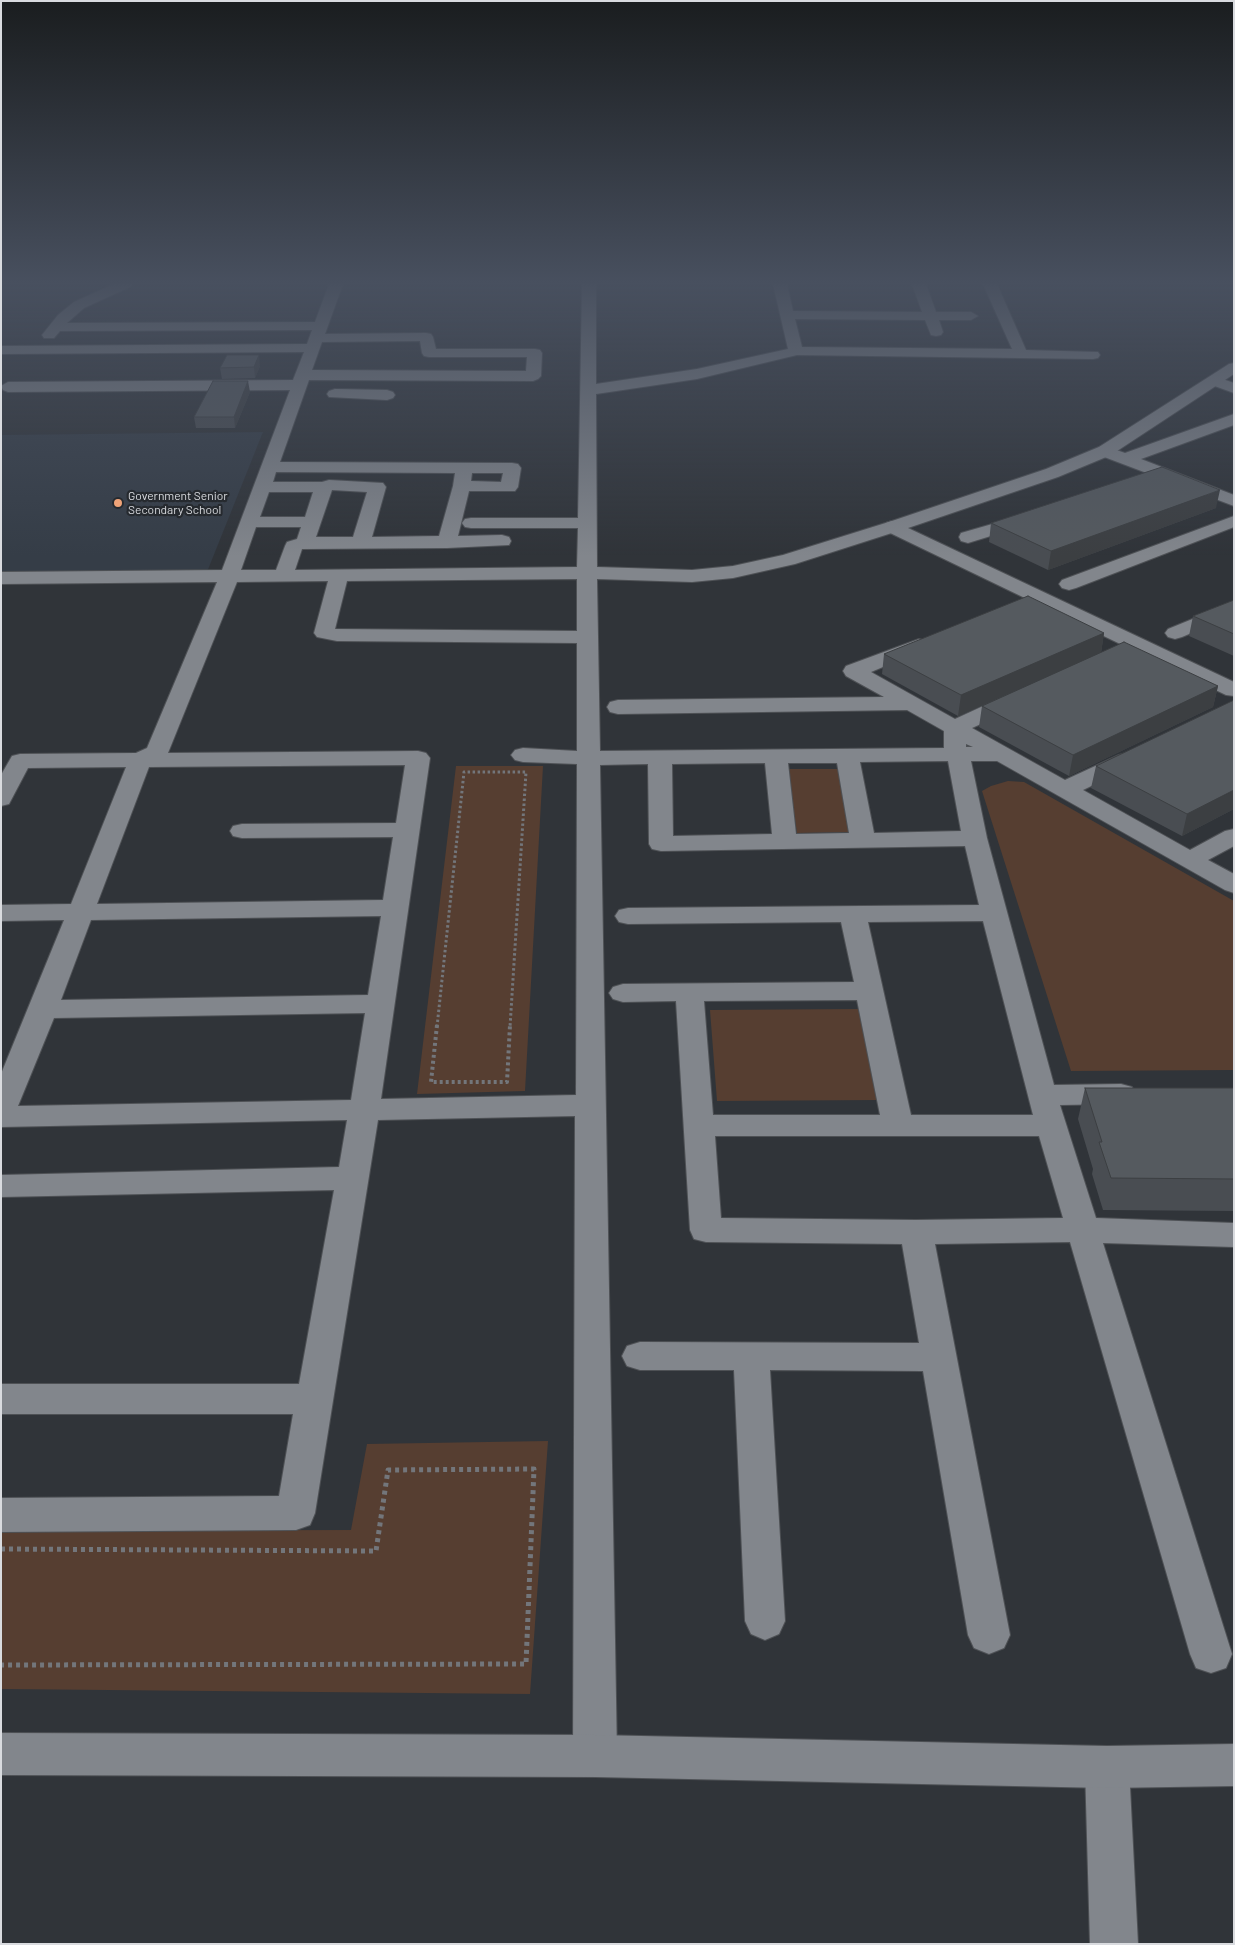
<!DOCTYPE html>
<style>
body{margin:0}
#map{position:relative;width:1235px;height:1945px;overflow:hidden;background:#303439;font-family:Barlow,sans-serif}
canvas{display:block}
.frame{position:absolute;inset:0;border:2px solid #d9dbdf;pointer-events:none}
</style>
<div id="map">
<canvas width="1235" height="1945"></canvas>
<div class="frame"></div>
</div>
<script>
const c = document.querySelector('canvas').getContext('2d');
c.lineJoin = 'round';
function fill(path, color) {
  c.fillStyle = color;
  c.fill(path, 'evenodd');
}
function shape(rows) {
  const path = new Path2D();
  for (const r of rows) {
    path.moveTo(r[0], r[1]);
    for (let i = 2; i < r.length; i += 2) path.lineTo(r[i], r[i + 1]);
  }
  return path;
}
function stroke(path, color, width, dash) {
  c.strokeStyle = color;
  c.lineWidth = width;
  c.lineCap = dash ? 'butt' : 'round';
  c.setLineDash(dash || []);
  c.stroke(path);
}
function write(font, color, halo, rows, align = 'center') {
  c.font = font + ' Barlow,sans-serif';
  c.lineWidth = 4.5;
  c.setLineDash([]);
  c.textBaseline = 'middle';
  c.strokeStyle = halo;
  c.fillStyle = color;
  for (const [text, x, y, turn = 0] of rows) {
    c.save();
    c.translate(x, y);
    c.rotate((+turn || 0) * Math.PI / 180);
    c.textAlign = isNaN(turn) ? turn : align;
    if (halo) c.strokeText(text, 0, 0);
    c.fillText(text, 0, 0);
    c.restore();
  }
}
fill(shape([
 [263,432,207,572,1,574,1,435]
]), '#353d47');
fill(shape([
 [456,766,543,766,525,1091,417,1094],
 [787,769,838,769,851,832,797,833],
 [1008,781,1024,782,1234,901,1234,1070,1071,1071,982,791,991,786],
 [863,1009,880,1100,717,1101,710,1010],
 [548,1441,530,1694,1,1689,1,1531,351,1530,367,1444]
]), '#563e31');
const street = shape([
 [114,284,132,284,130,287,84,308,67,323,315,322,329,284,343,284,325,334,426,333,431,334,433,337,436,349,535,349,540,350,542,353,541,376,538,379,533,381,309,380,280,462,512,463,518,464,521,468,518,487,515,491,469,491,458,536,502,535,509,537,511,541,509,545,447,548,304,549,302,549,295,570,577,567,578,528,471,528,465,527,462,523,465,519,471,518,578,518,582,284,596,284,596,384,697,369,788,349,773,284,787,284,793,311,922,312,912,284,926,284,936,312,971,312,978,316,971,320,939,320,943,332,941,335,936,336,931,335,925,320,795,319,802,347,1012,349,983,284,997,284,1026,350,1098,352,1100,355,1098,358,1093,359,797,355,697,379,596,394,597,567,692,570,733,566,783,555,892,521,898,523,901,527,898,531,795,564,733,578,692,582,597,579,600,751,944,748,944,731,907,710,618,714,610,712,607,707,610,702,618,700,884,697,846,676,843,671,846,666,919,639,926,641,929,645,926,649,871,672,955,719,1007,695,1015,693,1023,695,1026,700,1023,705,972,728,1065,780,1119,755,1127,753,1135,755,1139,760,1135,765,1083,790,1190,850,1225,831,1234,829,1234,846,1208,860,1234,874,1234,893,1225,890,997,761,971,761,987,838,1054,1085,1121,1084,1132,1087,1136,1094,1132,1101,1121,1104,1060,1105,1096,1218,1234,1223,1234,1247,1103,1243,1232,1654,1226,1668,1211,1673,1196,1668,1190,1654,1070,1242,935,1244,1010,1635,1004,1648,989,1654,974,1648,968,1635,923,1371,770,1370,785,1621,779,1634,765,1640,751,1634,745,1621,734,1370,640,1370,627,1366,622,1356,627,1346,640,1342,919,1343,902,1244,706,1242,694,1239,690,1230,676,1001,623,1002,613,999,609,993,613,987,623,984,854,982,841,922,628,924,619,922,615,916,619,910,628,908,979,905,965,846,661,851,652,849,649,844,648,764,600,765,617,1756,610,1771,595,1777,580,1771,573,1756,575,1116,378,1120,315,1513,310,1525,296,1530,1,1532,1,1498,279,1496,293,1414,1,1414,1,1384,299,1384,334,1190,1,1197,1,1175,339,1167,347,1120,1,1127,1,1074,64,920,1,921,1,905,71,904,126,767,28,768,9,804,1,806,1,775,12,756,20,754,136,753,147,748,217,582,1,584,1,572,222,570,290,390,8,392,3,390,1,386,8,382,293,380,304,352,1,354,1,346,307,344,312,330,60,331,54,338,44,338,42,335,58,315,74,302,114,284],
 [420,341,422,353,424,356,429,357,527,357,526,371,312,370,322,342,420,341],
 [276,472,455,473,453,486,439,536,372,537,386,487,383,483,329,480,322,482,273,482,276,472],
 [472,473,503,473,501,482,471,481,472,473],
 [332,490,367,492,353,537,316,537,332,490],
 [269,492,313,492,305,517,260,517,269,492],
 [256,527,301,527,297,539,287,542,285,546,276,570,241,570,256,527],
 [577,579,577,631,335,629,347,581,577,579],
 [328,581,314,633,317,637,337,641,577,643,577,751,523,748,515,750,511,755,515,760,523,762,577,764,576,1095,381,1099,430,758,426,753,418,751,168,753,237,582,328,581],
 [966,744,973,747,966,747,966,744],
 [948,761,961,831,874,833,860,762,948,761],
 [765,763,772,834,673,836,672,764,765,763],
 [788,763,837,763,849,833,796,834,788,763],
 [405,765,396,823,242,824,233,826,230,831,233,836,242,838,393,837,383,900,97,904,149,767,405,765],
 [381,916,368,995,61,1000,91,920,381,916],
 [983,921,1033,1115,911,1115,868,922,983,921],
 [857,1000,880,1115,713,1115,704,1001,857,1000],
 [365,1013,351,1100,18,1106,54,1018,365,1013],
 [715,1136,1039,1136,1063,1218,916,1220,721,1218,715,1136],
 [1214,376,1234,383,1234,393,1209,384,1206,381,1209,378,1214,376],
 [335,389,387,390,393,392,395,395,393,398,387,400,329,397,327,394,329,391,335,389],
 [1234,414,1234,425,1141,459,1234,495,1234,506,1099,455,1097,451,1099,447,1105,446,1125,453,1234,414],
 [1027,514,1033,515,1036,519,1033,523,968,543,961,541,959,537,961,533,1027,514],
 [1234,516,1234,527,1076,588,1069,590,1062,588,1059,584,1062,580,1234,516],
 [1234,602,1234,615,1182,637,1175,639,1168,637,1165,633,1168,629,1234,602],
 [1107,1746,1122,1752,1129,1767,1138,1944,1090,1944,1085,1767,1092,1752,1107,1746]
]);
const secondary = shape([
 [1234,363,1234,374,1111,455,1058,477,908,528,1234,682,1234,696,1226,695,886,531,883,527,886,523,1046,469,1099,447,1229,364,1234,363],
 [1,1733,595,1735,1107,1746,1234,1744,1234,1786,1107,1788,595,1777,1,1775,1,1733]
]);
stroke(street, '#4e5155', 2);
stroke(secondary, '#4e5155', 2);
stroke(shape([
 [437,1027,464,772,526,772,510,1027]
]), '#73767b', 3, [2.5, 2.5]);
stroke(shape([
 [437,1025,431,1082,507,1082,510,1025]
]), '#73767b', 4, [3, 3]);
stroke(shape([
 [1,1549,376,1551,388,1470,534,1469,526,1664,1,1665]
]), '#73767b', 5, [4, 4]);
fill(street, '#82868c');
fill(secondary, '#82868c');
fill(shape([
 [260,366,255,378,222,379,220,368],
 [250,392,235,428,196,428,194,417],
 [1216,508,1048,570,989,542,991,523],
 [1234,600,1234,656,1189,636,1193,616],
 [1104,633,1101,653,1218,686,1213,707,1069,776,979,727,982,706,1053,674,958,716,882,674,884,654],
 [1234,700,1234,809,1182,836,1091,788,1096,766],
 [1085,1088,1234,1088,1234,1211,1103,1210,1092,1174,1093,1169,1078,1119]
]), '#494d52');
fill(shape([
 [259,355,260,366,255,378,254,367],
 [248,381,250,392,235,428,234,417],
 [1220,490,1216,508,1048,570,1051,551],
 [1104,633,1101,653,958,716,961,695],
 [1218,686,1213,707,1069,776,1073,755],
 [1234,790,1234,809,1182,836,1187,814]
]), '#3c3f42');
const building = shape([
 [227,355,259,355,254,367,220,368,227,355],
 [213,381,248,381,234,417,194,417,213,381],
 [1162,467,1220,490,1051,551,991,523,1162,467],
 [1028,596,1104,633,961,695,884,654,1028,596],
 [1234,600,1234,634,1193,616,1234,600],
 [1124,642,1218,686,1073,755,982,706,1124,642],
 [1234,700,1234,790,1187,814,1096,766,1234,700],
 [1085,1088,1234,1088,1234,1179,1111,1178,1099,1142,1102,1142,1085,1088]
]);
fill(building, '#555a5f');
stroke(building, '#3c3f42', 1);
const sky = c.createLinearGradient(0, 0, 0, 556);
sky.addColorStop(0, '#1a1d1f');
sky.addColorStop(0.51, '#48505f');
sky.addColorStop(1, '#48505f00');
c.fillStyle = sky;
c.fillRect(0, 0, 1235, 556);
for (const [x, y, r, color] of [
 [118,503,5,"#efa378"]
]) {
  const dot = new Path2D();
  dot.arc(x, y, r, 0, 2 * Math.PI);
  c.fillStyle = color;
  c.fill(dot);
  stroke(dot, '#262a2f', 2);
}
write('12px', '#d9dbdf', '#262a2f', [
 ["Government Senior",128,496],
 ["Secondary School",128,510]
], 'left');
</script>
